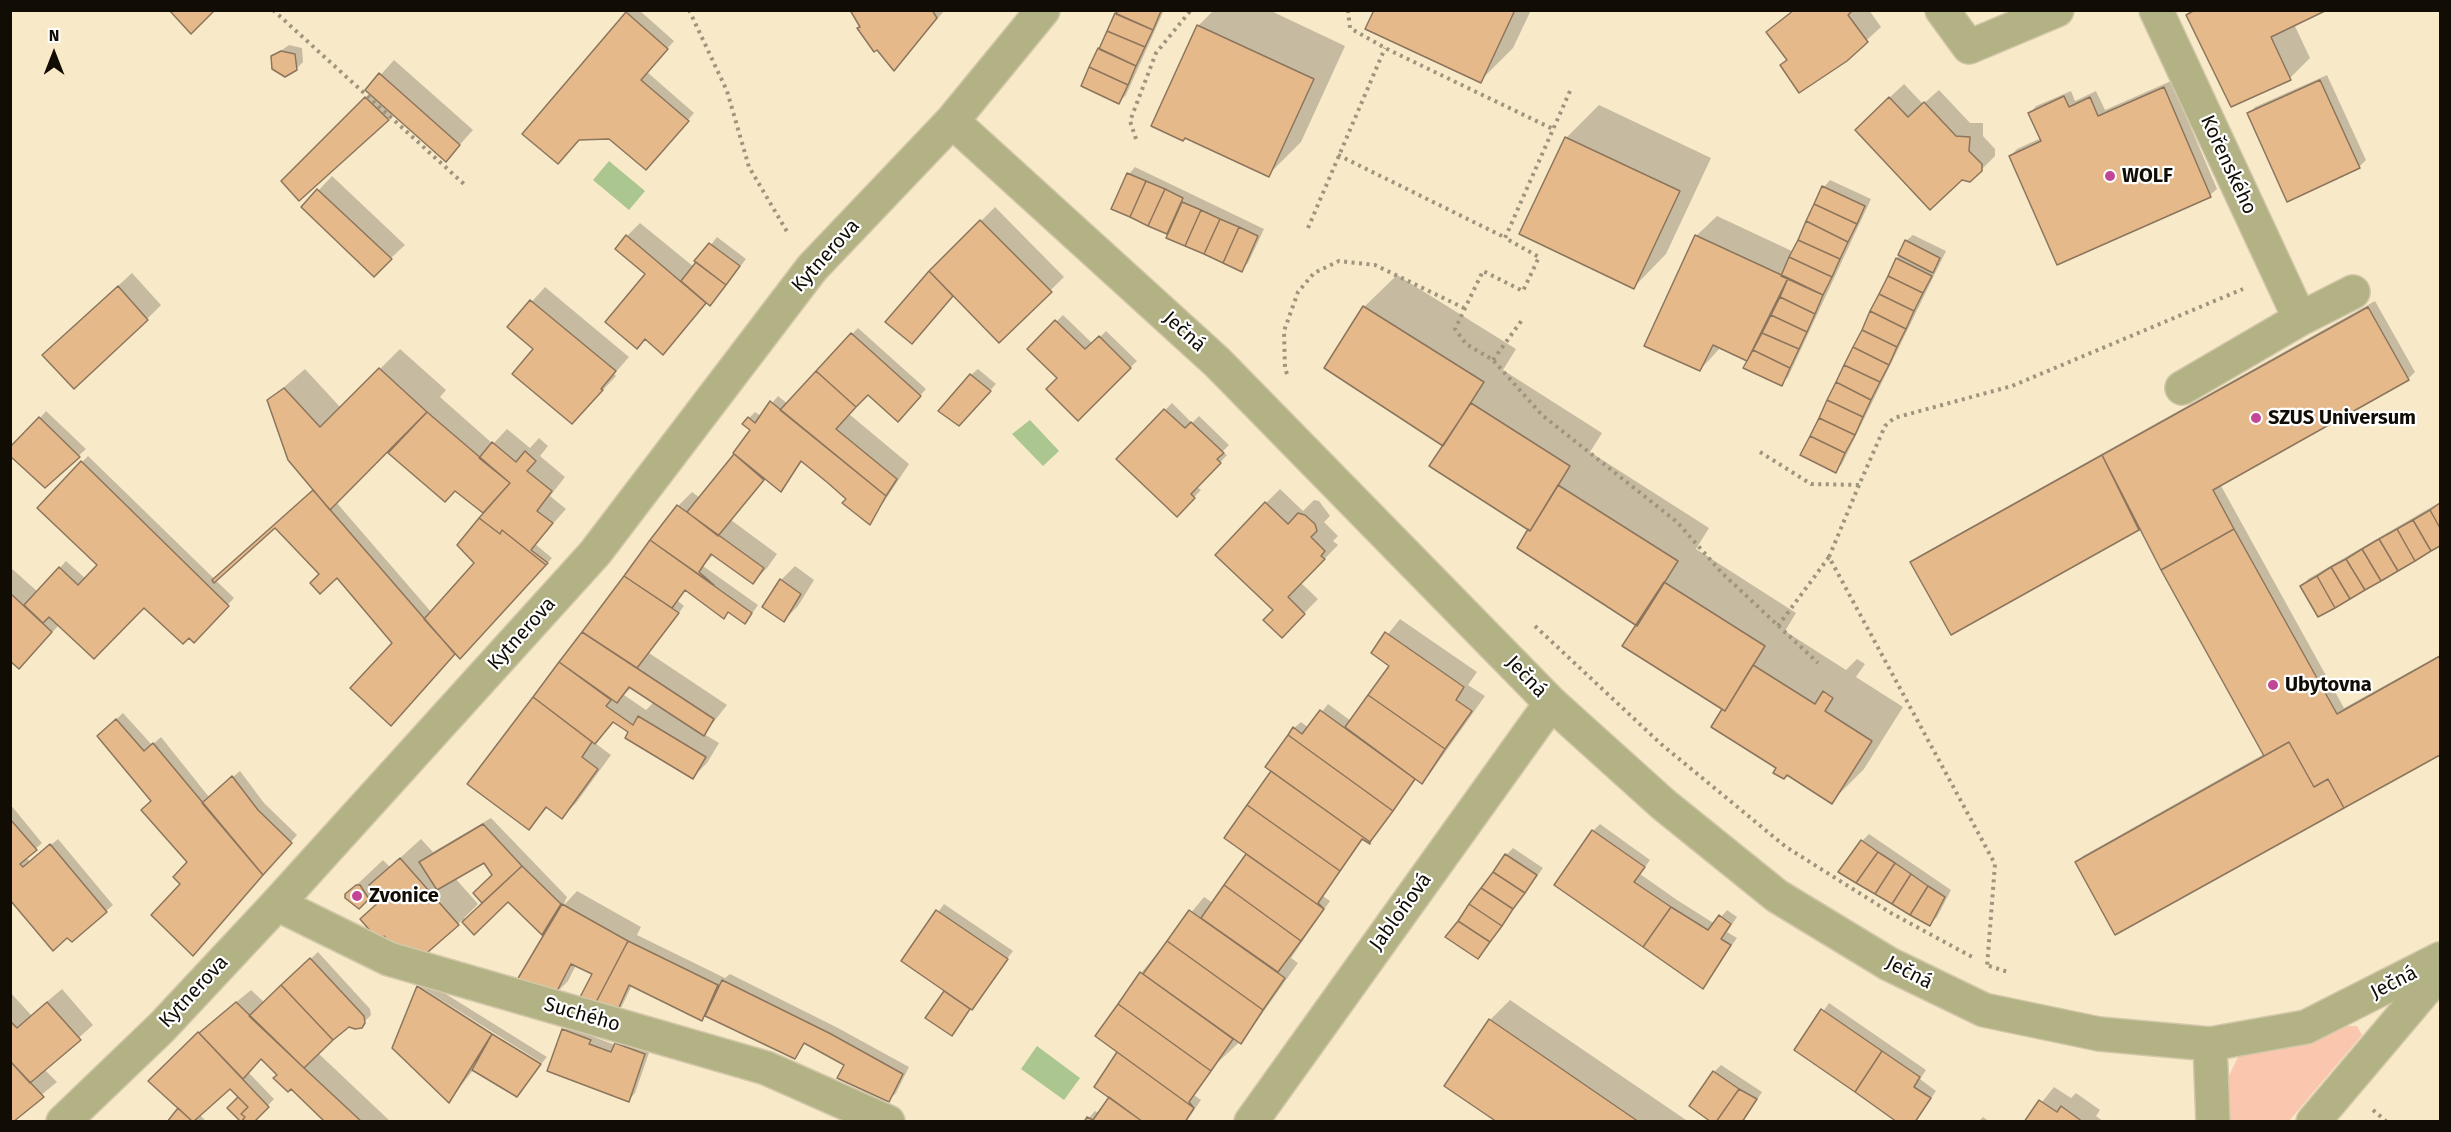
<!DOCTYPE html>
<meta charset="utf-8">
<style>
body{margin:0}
#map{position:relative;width:2451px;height:1132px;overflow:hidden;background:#f8eac9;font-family:"Fira Sans",sans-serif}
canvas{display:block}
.frame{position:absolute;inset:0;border:12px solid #120d04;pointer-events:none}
.north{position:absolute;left:24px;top:24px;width:60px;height:60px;-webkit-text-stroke:4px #fff;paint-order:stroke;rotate:0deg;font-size:16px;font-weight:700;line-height:24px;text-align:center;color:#120d04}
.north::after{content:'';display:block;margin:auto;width:21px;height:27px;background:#120d04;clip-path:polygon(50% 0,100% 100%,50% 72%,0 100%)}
</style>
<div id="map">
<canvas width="2451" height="1132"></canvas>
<div class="frame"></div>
<div class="north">N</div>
</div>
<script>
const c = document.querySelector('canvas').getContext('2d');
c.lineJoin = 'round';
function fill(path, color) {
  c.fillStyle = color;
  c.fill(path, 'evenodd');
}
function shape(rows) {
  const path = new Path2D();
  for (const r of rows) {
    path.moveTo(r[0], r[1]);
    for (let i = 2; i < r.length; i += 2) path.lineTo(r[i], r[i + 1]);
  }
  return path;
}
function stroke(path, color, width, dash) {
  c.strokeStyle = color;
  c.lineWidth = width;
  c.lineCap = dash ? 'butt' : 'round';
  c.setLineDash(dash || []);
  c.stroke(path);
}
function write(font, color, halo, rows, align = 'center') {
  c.font = font + ' "Fira Sans",sans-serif';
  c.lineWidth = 4.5;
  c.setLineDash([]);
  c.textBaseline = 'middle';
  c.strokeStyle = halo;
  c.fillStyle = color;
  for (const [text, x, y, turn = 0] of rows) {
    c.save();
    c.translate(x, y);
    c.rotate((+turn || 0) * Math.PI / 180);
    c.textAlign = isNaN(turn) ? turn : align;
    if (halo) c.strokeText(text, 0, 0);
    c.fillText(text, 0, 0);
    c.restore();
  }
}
fill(shape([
 [2347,1026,2357,1026,2362,1035,2289,1121,2228,1121,2227,1080,2239,1055,2320,1036]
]), '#fbc6ae');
fill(shape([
 [609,161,645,191,629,210,593,180],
 [1030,420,1059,451,1043,466,1012,434],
 [1037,1046,1080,1078,1064,1100,1021,1069]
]), '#abc68f');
fill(shape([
 [630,10,639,10,674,41,647,72,694,113,652,162,609,137,524,134],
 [852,10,945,10,894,69],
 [1118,10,1164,10,1126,95,1119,102],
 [1214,10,1269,10,1345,46,1301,142,1268,175,1186,137,1153,126,1198,26],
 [1375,10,1531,10,1513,48,1480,81],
 [1793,10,1869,10,1881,27,1846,59,1782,65,1788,59,1768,32],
 [2192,10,2324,10,2294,24,2310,58,2290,78,2188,15],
 [289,45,302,48,303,62,296,69,272,57],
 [394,60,473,130,446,160,394,113,299,199,283,181,371,93,367,90],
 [2327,75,2366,160,2359,167,2248,114,2255,107],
 [2171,81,2217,189,2210,195,2058,263,2010,156,2017,149,2041,138,2030,113,2036,106,2071,91,2075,101,2096,91,2105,110],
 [1904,84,1923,104,1939,90,1970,123,1983,123,1983,136,1995,149,1995,156,1981,170,1870,116],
 [1599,105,1711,158,1666,254,1634,287,1521,233,1566,138],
 [1135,167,1264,229,1248,263,1241,270,1113,208,1129,174],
 [332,176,405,245,391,258,303,207],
 [1830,180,1871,199,1788,377,1781,384,1749,360,1721,347,1700,370,1696,236,1717,216,1794,252,1824,187],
 [995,207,1064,277,999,341,953,294,919,336,930,272],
 [640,223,694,267,717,237,746,259,717,297,708,302,663,352,646,338,637,347,647,274,627,236],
 [1913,235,1946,251,1842,464,1836,471,1897,259,1906,241],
 [132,273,161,305,147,319,58,341],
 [1397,275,1516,349,1503,370,1602,433,1590,452,1709,528,1696,549,1796,613,1785,631,1846,670,1857,659,1865,664,1856,677,1903,707,1864,769,1831,802,1724,709,1444,445,1364,307],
 [545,287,629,357,614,374,616,376,586,408,535,349,509,327],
 [2375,301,2415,372,2408,379,2220,484,2344,708,2440,655,2440,753,2116,933,2077,862,2083,856,2264,754,2140,528,1951,633,1912,562,1919,556],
 [1063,315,1093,344,1106,331,1137,361,1078,419,1059,378,1029,349],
 [858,328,926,389,905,413,852,334],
 [400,349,446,390,440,397,493,444,507,429,530,448,539,438,548,446,540,456,565,477,550,496,566,509,535,544,552,558,467,651,456,652,398,717,394,643,337,576,321,574,275,526,268,531,315,490,269,400,305,369,341,408],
 [412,425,455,490,486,513,476,563,432,613,336,502],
 [978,369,996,384,966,417,971,375],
 [778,396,788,404,849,414,909,464,870,523,848,499,802,461,781,490,765,478,731,520,777,554,767,568,753,582,714,554,703,566,758,605,751,615,745,622,729,611,724,617,686,589,678,601,684,606,649,653,727,705,704,734,719,743,707,763,693,777,615,721,595,743,611,755,576,803,562,817,548,807,529,828,469,783,678,506,692,492,700,498,753,430,749,418,755,412,761,416],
 [632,687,654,702,646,710,624,695],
 [1172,403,1192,423,1199,416,1229,445,1222,452,1227,455,1197,487,1201,490,1177,515,1118,459],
 [46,411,86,449,45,486,40,418],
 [88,456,234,598,194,641,144,606,59,625,33,653,10,659,10,567,38,592,66,561,86,579,99,565,82,462],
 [1280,489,1303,511,1314,500,1319,501,1330,516,1324,522,1338,536,1333,541,1338,545,1301,583,1318,599,1282,636,1275,610,1266,503],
 [2440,502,2440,544,2319,615,2302,586,2308,579],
 [795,566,814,580,798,606,784,620,781,580],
 [1400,619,1477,672,1468,685,1485,696,1429,775,1422,782,1417,778,1376,835,1369,842,1364,838,1323,896,1330,901,1291,958,1298,963,1247,1035,1217,1063,1194,1095,1201,1100,1186,1122,1085,1122,1095,1111,1099,1113,1111,1097,1096,1086,1119,1052,1141,973,1204,897,1213,903,1249,854,1273,771,1294,728,1301,722,1309,728,1328,704,1351,721,1391,666,1373,653],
 [123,713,152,745,161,737,209,797,240,771,264,803,297,835,199,948,182,884,189,862,153,801,99,736],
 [10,804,42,843,26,857,30,862,58,839,113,905,106,911,10,898],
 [491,818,567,897,563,906,577,891,641,927,637,935,725,978,730,974,838,1028,909,1067,896,1093,889,1100,846,1065,806,1042,795,1058,706,1015,701,1019,632,985,622,1006,616,1012,594,973,576,965,568,981,554,995,550,924,542,933,508,900,474,933,462,920,458,924,384,934,362,919,383,898,376,890,359,907,347,894,383,860,390,867,421,839,433,852],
 [484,862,494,875,475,894,484,903,466,920,464,918,478,904,455,878],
 [1600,824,1650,860,1640,874,1677,900,1715,924,1727,910,1737,917,1727,932,1737,938,1703,987,1593,831],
 [1869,834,1951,890,1937,917,1930,924,1862,841],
 [1513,848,1543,868,1478,957,1506,855],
 [944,904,1013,951,951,1034,927,1017,946,990,903,961],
 [318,952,370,1009,371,1015,358,1028,348,1025,318,1053,391,1122,327,1122,262,1058,248,1072,274,1099,252,1122,229,1108,240,1097,230,1087,200,1115,207,1122,169,1122,180,1108,150,1081,206,1027,251,990,265,1003],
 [425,981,547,1057,542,1063,419,986],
 [419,986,419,990,541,1065,517,1096,474,1069,449,1101,418,987],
 [62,989,93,1025,44,1069,57,1082,10,1121,10,992,31,1015],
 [1510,1000,1689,1122,1499,1122,1490,1020],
 [1829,1003,1926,1070,1920,1079,1936,1091,1915,1122,1796,1050],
 [570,1024,596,1033,594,1037,615,1045,623,1037,651,1047,635,1093,629,1100,564,1030],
 [1721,1065,1762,1092,1743,1122,1714,1122,1714,1072],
 [2054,1087,2071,1098,2076,1093,2100,1110,2096,1116,2104,1122,2026,1122],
 [1983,1117,1990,1122,1978,1122]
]), '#0003');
const building = shape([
 [169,10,215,10,191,34,169,10],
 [850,10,932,10,937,18,894,71,877,50,874,52,857,28,860,27,850,10],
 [1118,10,1160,10,1161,11,1153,30,1116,14,1118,10],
 [1374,10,1515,10,1481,83,1365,29,1374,10],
 [1853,10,1848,15,1868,42,1847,61,1799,93,1780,65,1787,60,1766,32,1794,10,1853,10],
 [2195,10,2327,10,2271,37,2291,80,2231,107,2186,15,2195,10],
 [626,12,668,49,641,80,689,121,646,170,609,139,579,140,558,164,522,134,626,12],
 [1115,13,1153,30,1145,47,1107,31,1115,13],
 [1197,25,1314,79,1269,177,1185,138,1183,141,1151,126,1197,25],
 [1107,31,1145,47,1136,66,1099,49,1107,31],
 [1098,48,1136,66,1128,85,1089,67,1098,48],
 [281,51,295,54,297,70,285,77,272,69,271,56,281,51],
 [1089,67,1128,85,1119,104,1081,86,1089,67],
 [379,73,460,145,446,162,365,90,379,73],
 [2320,80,2360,168,2287,202,2247,113,2320,80],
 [2164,87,2211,197,2057,265,2009,156,2041,141,2028,113,2064,96,2069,107,2090,97,2098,116,2164,87],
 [365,97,389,120,299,201,281,181,365,97],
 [1889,97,1908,117,1924,102,1956,136,1970,137,1969,151,1982,164,1982,171,1970,182,1962,180,1930,210,1855,130,1889,97],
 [1565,137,1680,191,1634,289,1519,234,1565,137],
 [1127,173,1146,181,1130,217,1111,209,1127,173],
 [1146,181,1165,189,1148,226,1130,217,1146,181],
 [1822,186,1865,206,1857,224,1814,204,1822,186],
 [317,189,392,259,374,277,301,207,317,189],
 [1165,189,1183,198,1167,234,1148,226,1165,189],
 [1182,202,1201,210,1185,246,1166,238,1182,202],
 [1814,204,1857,224,1848,242,1806,221,1814,204],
 [1201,210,1220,219,1204,254,1185,246,1201,210],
 [1220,219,1239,227,1223,263,1204,254,1220,219],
 [980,220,1052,292,999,343,929,271,980,220],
 [1806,221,1848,242,1840,259,1798,240,1806,221],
 [1239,227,1258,236,1242,272,1223,263,1239,227],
 [626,235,706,303,663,355,645,339,637,349,605,322,645,274,615,249,626,235],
 [1695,235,1788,278,1747,361,1713,345,1700,371,1644,346,1695,235],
 [1798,240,1840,259,1832,277,1789,257,1798,240],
 [1905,240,1940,258,1933,273,1898,255,1905,240],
 [709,243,740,266,726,285,694,261,709,243],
 [1789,257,1832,277,1823,295,1781,276,1789,257],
 [1896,258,1932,276,1923,293,1888,276,1896,258],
 [696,262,726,285,710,306,681,281,696,262],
 [929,271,953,296,912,344,885,322,929,271],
 [1888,276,1923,293,1914,311,1879,294,1888,276],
 [1788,278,1823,295,1815,314,1780,297,1788,278],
 [118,286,148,320,74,389,42,355,118,286],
 [1879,294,1914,311,1906,329,1870,311,1879,294],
 [1780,297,1815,314,1807,332,1771,315,1780,297],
 [530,300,616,371,601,389,603,390,572,424,512,374,533,349,507,327,530,300],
 [1363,306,1484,382,1443,446,1324,368,1363,306],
 [2368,307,2409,380,2213,490,2234,529,2161,570,2102,455,2368,307],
 [1870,311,1906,329,1897,347,1862,330,1870,311],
 [1771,315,1807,332,1799,349,1762,333,1771,315],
 [1055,320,1085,349,1099,336,1131,368,1078,421,1046,389,1057,378,1027,349,1055,320],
 [1862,330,1897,347,1889,365,1853,347,1862,330],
 [851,333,921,396,898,422,868,395,856,407,816,371,851,333],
 [1762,333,1799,349,1790,368,1753,350,1762,333],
 [1853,347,1889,365,1880,382,1844,365,1853,347],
 [1753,350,1790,368,1782,386,1743,368,1753,350],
 [1844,365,1880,382,1871,400,1836,382,1844,365],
 [379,368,427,412,330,510,288,460,267,400,284,388,320,427,379,368],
 [816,371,856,407,836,429,897,479,886,496,780,410,816,371],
 [970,374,991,391,959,426,938,411,970,374],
 [1836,382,1871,400,1863,417,1827,400,1836,382],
 [1827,400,1863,417,1855,435,1819,418,1827,400],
 [770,401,886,496,870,525,842,503,846,499,828,483,801,461,781,492,733,453,750,430,742,424,748,417,755,423,770,401],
 [1471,403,1570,466,1530,531,1429,466,1471,403],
 [1164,409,1185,428,1191,422,1224,453,1217,459,1221,463,1191,494,1195,498,1177,517,1116,459,1164,409],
 [427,412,510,483,483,513,455,491,445,502,388,453,427,412],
 [39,417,80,457,45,488,10,456,10,447,39,417],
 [1819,418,1855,435,1845,453,1810,436,1819,418],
 [1810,436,1845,453,1836,473,1800,455,1810,436],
 [492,442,516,462,525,451,536,461,527,471,552,491,537,511,553,523,531,550,548,563,546,565,502,530,500,534,479,518,510,483,479,458,492,442],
 [734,454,764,480,718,536,687,512,734,454],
 [2102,455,2139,530,1951,635,1910,562,2102,455],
 [81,461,229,606,194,643,189,638,183,644,144,608,94,659,49,617,43,623,24,605,59,567,78,585,97,565,37,508,81,461],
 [1558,485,1678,561,1637,626,1517,548,1528,529,1530,531,1558,485],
 [313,490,455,654,391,726,350,688,392,643,337,578,320,594,310,583,319,574,275,528,214,583,212,580,313,490],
 [1265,502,1288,524,1298,513,1305,515,1315,524,1317,531,1311,537,1325,551,1321,556,1325,559,1288,597,1305,614,1282,638,1263,620,1273,610,1215,555,1265,502],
 [2440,503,2440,528,2430,510,2440,503],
 [677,505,764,568,753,584,711,554,699,572,714,585,650,540,677,505],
 [2430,510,2440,528,2440,546,2431,551,2413,520,2430,510],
 [479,518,500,534,502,530,546,565,460,659,424,619,474,563,457,545,479,518],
 [2413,520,2431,551,2415,561,2397,529,2413,520],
 [2234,529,2337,714,2440,656,2440,755,2344,808,2328,779,2314,787,2289,742,2264,756,2161,570,2234,529],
 [2397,529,2415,561,2398,571,2379,539,2397,529],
 [2379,539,2398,571,2381,581,2362,549,2379,539],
 [650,540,752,613,745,624,728,612,724,619,685,590,672,608,624,576,650,540],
 [2362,549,2381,581,2365,590,2346,559,2362,549],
 [2346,559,2365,590,2350,599,2331,567,2346,559],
 [2331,567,2350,599,2335,608,2317,576,2331,567],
 [624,576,679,613,637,668,582,632,624,576],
 [2317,576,2335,608,2318,617,2300,586,2317,576],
 [780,579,801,594,784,622,762,607,780,579],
 [1664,582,1765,646,1725,711,1622,646,1664,582],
 [10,593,52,632,19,669,10,661,10,593],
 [582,632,714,719,704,736,629,687,617,703,559,662,582,632],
 [1385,632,1464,687,1456,700,1472,711,1445,749,1368,695,1389,666,1371,653,1385,632],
 [559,662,611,700,606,706,633,725,638,716,706,757,693,779,625,738,628,732,613,722,595,744,533,697,559,662],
 [1753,665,1815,704,1823,691,1833,698,1825,711,1872,741,1832,804,1787,775,1784,779,1773,773,1776,768,1711,727,1722,709,1725,711,1753,665],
 [1368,695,1445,749,1422,784,1345,727,1368,695],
 [533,697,592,742,582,757,598,769,562,819,546,807,529,830,467,784,533,697],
 [1320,710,1415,779,1393,811,1288,735,1293,727,1302,734,1320,710],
 [116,719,144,751,153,743,263,875,193,956,151,915,180,884,173,877,187,862,141,810,151,801,97,736,116,719],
 [1288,735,1393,811,1370,842,1265,767,1288,735],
 [2289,742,2314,787,2328,779,2344,808,2115,935,2075,862,2289,742],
 [1271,771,1370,842,1370,844,1362,839,1340,871,1247,805,1271,771],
 [232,776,258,810,292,843,263,875,202,803,232,776],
 [1247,805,1340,871,1318,903,1324,909,1224,838,1247,805],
 [10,819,37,850,20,864,23,867,50,844,107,912,72,942,67,938,53,951,10,900,10,819],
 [483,824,522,866,482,903,473,893,492,875,484,863,437,890,419,862,483,824],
 [1592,830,1645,867,1634,882,1671,907,1643,947,1554,885,1592,830],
 [1861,840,1878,852,1856,883,1838,872,1861,840],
 [1878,852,1895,863,1875,894,1856,883,1878,852],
 [1246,854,1324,909,1301,941,1224,885,1246,854],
 [1505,854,1537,875,1525,893,1493,872,1505,854],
 [400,858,459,925,421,958,396,949,384,936,378,940,360,919,382,899,369,885,400,858],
 [1895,863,1911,874,1892,904,1875,894,1895,863],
 [522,866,561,904,542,935,508,902,474,935,462,922,522,866],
 [1493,872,1525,893,1513,909,1481,888,1493,872],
 [1911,874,1928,886,1910,915,1892,904,1911,874],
 [356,885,360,885,369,899,359,909,345,898,345,894,356,885],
 [1224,885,1301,941,1278,972,1201,918,1224,885],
 [1928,886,1945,897,1930,926,1910,915,1928,886],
 [1481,888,1513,909,1502,926,1469,904,1481,888],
 [562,904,628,941,593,1008,577,1003,592,974,571,964,554,997,514,985,562,904],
 [1469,904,1502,926,1490,942,1458,921,1469,904],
 [1671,907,1708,930,1719,915,1731,924,1721,939,1731,945,1703,989,1643,947,1671,907],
 [936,910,1008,959,972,1010,901,961,936,910],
 [1189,910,1285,978,1263,1010,1167,941,1189,910],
 [1458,921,1490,942,1478,959,1445,937,1458,921],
 [628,941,718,985,702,1021,629,985,616,1014,593,1008,628,941],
 [1167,941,1263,1010,1241,1044,1143,974,1167,941],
 [310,958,364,1016,365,1023,362,1028,355,1029,349,1027,333,1040,281,985,310,958],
 [1140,972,1233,1039,1211,1071,1118,1004,1140,972],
 [722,980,831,1034,903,1074,889,1102,837,1078,844,1065,804,1043,795,1059,705,1016,722,980],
 [281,985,333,1040,304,1068,249,1016,281,985],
 [417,986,492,1034,449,1103,392,1048,417,986],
 [944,991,970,1009,952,1036,925,1018,944,991],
 [47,1002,81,1040,30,1083,10,1061,10,1021,17,1028,47,1002],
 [236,1002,304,1068,362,1122,325,1122,291,1089,288,1092,273,1078,277,1075,261,1059,243,1079,199,1033,236,1002],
 [1118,1004,1211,1071,1189,1102,1194,1108,1095,1036,1118,1004],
 [1821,1009,1882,1051,1855,1092,1794,1050,1821,1009],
 [1489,1019,1639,1122,1497,1122,1444,1086,1489,1019],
 [562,1029,591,1040,589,1044,611,1052,615,1043,645,1054,629,1102,547,1071,562,1029],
 [198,1032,269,1107,254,1122,241,1122,245,1117,241,1114,248,1107,230,1089,193,1122,148,1081,198,1032],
 [492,1034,541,1064,517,1097,472,1070,492,1034],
 [1882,1051,1920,1077,1914,1087,1931,1098,1915,1122,1897,1122,1855,1092,1882,1051],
 [1117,1052,1194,1108,1185,1122,1143,1122,1094,1087,1117,1052],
 [10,1061,44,1097,13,1122,10,1122,10,1061],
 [1713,1071,1739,1089,1716,1122,1711,1122,1689,1106,1713,1071],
 [1739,1089,1757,1099,1742,1122,1716,1122,1739,1089],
 [238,1097,248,1107,241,1114,245,1117,241,1122,227,1108,238,1097],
 [1109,1097,1143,1122,1084,1122,1087,1117,1093,1120,1109,1097],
 [2039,1100,2057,1112,2061,1106,2083,1122,2024,1122,2039,1100],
 [178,1108,193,1122,167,1122,178,1108]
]);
fill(building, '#e6b98b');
stroke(building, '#8c755d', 1.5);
const minor = shape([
 [1942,10,1969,47,2057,10],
 [2156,10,2300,319,2182,388],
 [952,121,1217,362,1551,703,1663,804,1777,896,1889,964,1984,1010,2099,1034,2210,1044,2306,1027,2440,959],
 [2300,319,2353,292],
 [277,904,389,959,766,1068,888,1122],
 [2210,1044,2213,1122],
 [63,1122,162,1027,277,904,595,553,812,268,952,121,1043,10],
 [1251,1122,1551,703],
 [2313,1122,2440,972]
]);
stroke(minor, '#d3c7a9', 36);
stroke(shape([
 [273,10,464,184],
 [689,10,727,91,749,167,789,235],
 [1348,10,1350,28,1385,48,1553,129],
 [1570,91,1505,238,1539,257,1523,291,1483,271,1455,329,1466,344,1493,360,1542,415,1677,522,1722,573,1818,663],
 [1136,139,1130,121,1156,53,1191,10],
 [1338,155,1504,237],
 [1308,228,1385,48],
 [1493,360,1522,320],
 [1287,374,1285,368,1284,331,1298,292,1314,273,1339,261,1375,265,1464,308],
 [1760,452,1811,484,1859,485,1885,426,1894,418,2012,386,2243,289],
 [1859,485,1829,557,1995,864,1987,967],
 [1535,626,1661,744,1786,847,1891,913,1974,958],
 [1778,626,1829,557],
 [1989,966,2008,972],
 [2373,1110,2387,1122]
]), '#9f947d', 4, [3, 4.5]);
stroke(minor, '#b2b284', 33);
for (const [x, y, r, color] of [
 [2110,176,6,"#c24696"],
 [2256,418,6,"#c24696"],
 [2273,685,6,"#c24696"],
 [357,896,6,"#c24696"]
]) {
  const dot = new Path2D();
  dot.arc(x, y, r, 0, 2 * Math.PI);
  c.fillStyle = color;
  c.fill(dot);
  stroke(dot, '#fff', 2);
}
write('20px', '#120d04', '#fff', [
 ["Kořenského",2228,165,65],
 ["Kytnerova",826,256,-48],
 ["Ječná",1184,332,42],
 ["Kytnerova",522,634,-48],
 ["Ječná",1526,677,46],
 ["Jabloňová",1401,912,-54],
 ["Ječná",1909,973,27],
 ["Ječná",2394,983,-27],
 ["Kytnerova",194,992,-47],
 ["Suchého",582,1015,16]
]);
write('bold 20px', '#120d04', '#fff', [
 ["WOLF",2122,176],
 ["SZUS Universum",2268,418],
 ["Ubytovna",2285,685],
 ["Zvonice",369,896]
], 'left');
</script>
